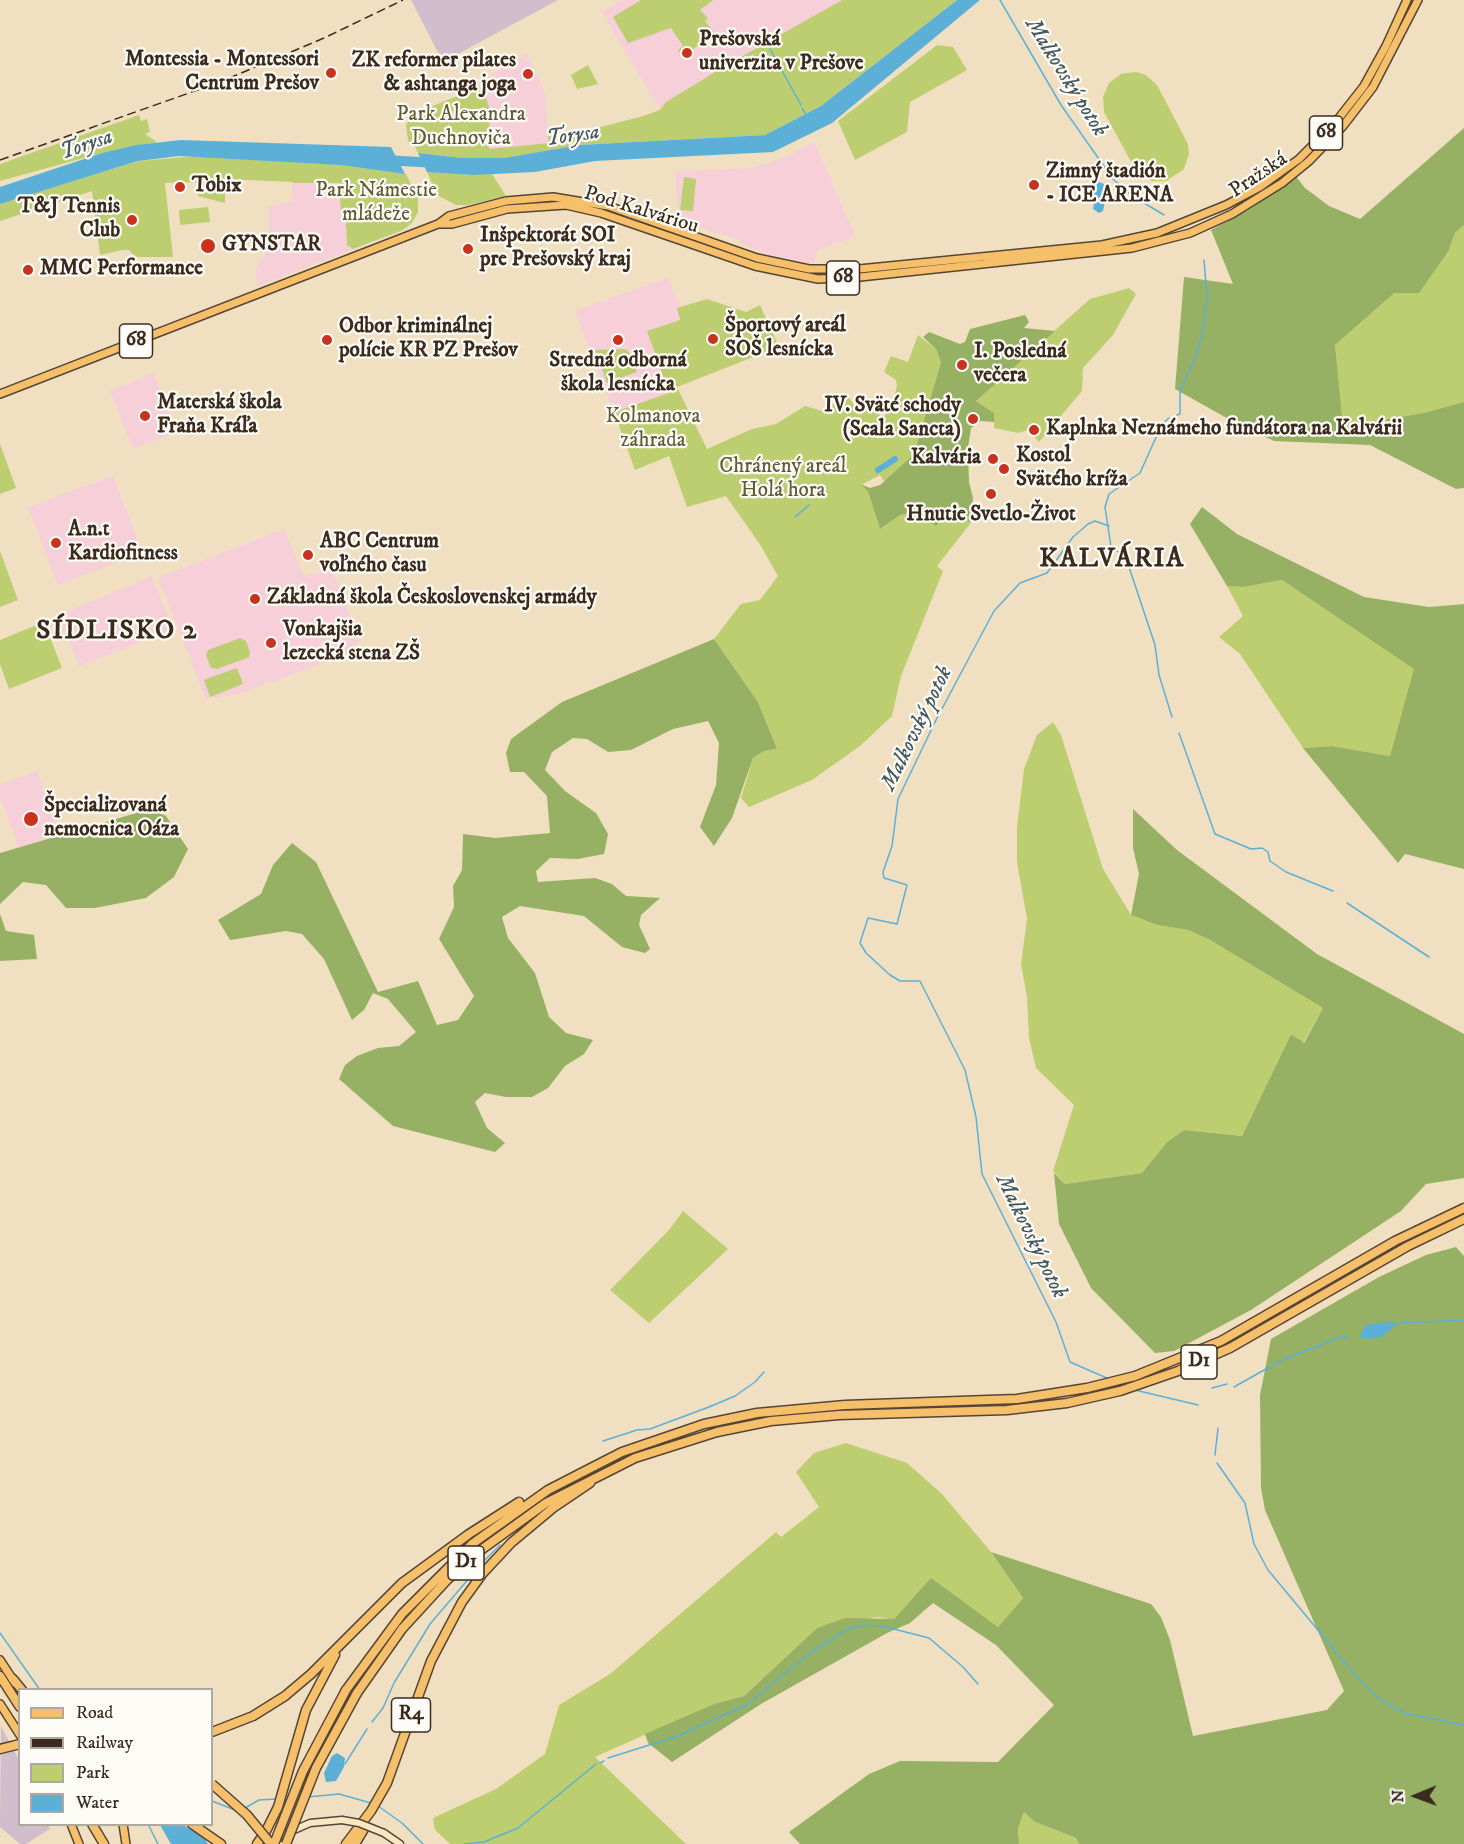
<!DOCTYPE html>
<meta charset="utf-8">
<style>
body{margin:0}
#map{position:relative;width:1464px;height:1844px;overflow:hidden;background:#f0e0c1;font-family:"IM FELL DW Pica",serif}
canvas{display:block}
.legend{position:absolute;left:18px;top:1688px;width:195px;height:138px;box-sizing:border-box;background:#fdfcf7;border:2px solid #afa8a0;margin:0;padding:8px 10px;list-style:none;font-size:18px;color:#3b2a1e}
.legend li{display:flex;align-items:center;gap:12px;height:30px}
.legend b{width:30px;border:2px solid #afa8a0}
.north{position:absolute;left:1386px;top:1766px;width:60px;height:60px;-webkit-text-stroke:4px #fdfcf7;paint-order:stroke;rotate:269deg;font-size:16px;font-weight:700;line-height:24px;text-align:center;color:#3b2a1e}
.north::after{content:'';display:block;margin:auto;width:21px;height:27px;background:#3b2a1e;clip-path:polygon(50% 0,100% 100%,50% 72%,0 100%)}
</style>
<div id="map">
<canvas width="1464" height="1844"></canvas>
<ul class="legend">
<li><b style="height:8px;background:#f6c06b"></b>Road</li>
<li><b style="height:8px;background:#3b2a1e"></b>Railway</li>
<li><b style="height:16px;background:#bdce71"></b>Park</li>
<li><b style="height:16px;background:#5cb0d8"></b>Water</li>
</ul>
<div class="north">N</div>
</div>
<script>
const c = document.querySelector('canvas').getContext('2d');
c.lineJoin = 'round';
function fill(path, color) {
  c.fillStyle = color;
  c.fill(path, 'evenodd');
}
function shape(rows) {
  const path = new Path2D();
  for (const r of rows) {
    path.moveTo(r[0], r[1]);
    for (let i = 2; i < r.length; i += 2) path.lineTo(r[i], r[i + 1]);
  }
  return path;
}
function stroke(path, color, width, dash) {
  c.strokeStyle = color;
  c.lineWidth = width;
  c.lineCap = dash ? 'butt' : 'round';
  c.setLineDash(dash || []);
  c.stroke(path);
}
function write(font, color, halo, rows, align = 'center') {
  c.font = font + ' "IM FELL DW Pica",serif';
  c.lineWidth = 4.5;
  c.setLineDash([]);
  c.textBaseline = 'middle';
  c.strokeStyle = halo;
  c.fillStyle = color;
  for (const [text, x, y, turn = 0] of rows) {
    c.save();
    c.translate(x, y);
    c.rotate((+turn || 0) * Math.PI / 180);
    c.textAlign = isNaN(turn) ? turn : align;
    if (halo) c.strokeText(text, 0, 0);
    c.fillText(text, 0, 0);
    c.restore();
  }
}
fill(shape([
 [622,0,842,0,725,66,666,102,660,110,602,12],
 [527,54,545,92,549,143,489,149,491,124,483,89,495,80,492,74],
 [814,142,855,236,818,250,814,263,770,255,740,243,740,240,679,221,675,171,752,168,782,159],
 [293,183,340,183,341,213,346,222,347,245,353,249,258,286,255,271,270,245,269,206,291,202],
 [667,278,681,307,677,308,681,319,647,331,669,393,614,412,575,311],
 [154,373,176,432,133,449,110,391],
 [113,476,142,552,58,585,28,507],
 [284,529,304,577,331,567,359,642,330,661,238,694,206,699,158,578],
 [152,576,173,629,79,666,59,615],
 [37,771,60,836,19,848,0,797,0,785]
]), '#f6cfd9');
fill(shape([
 [411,0,558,0,443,62],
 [1,1726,19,1760,20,1824,48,1825,50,1829,26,1844,20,1844,0,1827]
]), '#d1bdcb');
fill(shape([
 [641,0,713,0,700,10,708,18,705,21,717,36,697,46,683,58,678,50,683,46,671,28,628,43,613,17],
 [842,0,957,0,821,106,765,135,579,145,504,158,462,158,418,153,413,143,408,141,406,125,413,114,482,86,490,110,489,149,549,143,548,136,582,132,643,116,660,110,666,102,725,66],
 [937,45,953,47,967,70,910,102,907,132,855,160,838,121],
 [588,65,598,84,577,89,571,75],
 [1136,72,1146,75,1157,85,1188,144,1189,154,1184,169,1166,181,1151,181,1135,169,1104,112,1103,97,1109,83,1121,74],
 [139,115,141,121,147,119,150,132,145,134,157,142,102,153,0,181,0,164],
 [207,155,340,165,406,174,418,199,418,212,412,223,403,230,353,249,347,245,346,222,341,213,339,183,293,183,291,202,293,182,225,179,225,203,198,196,196,182,165,183,173,257,135,257,129,250,123,250,100,255,92,191,0,221,0,204,24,196,139,161],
 [427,172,492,174,506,196,468,205,456,205,437,195],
 [684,177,696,179,693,211,680,210],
 [208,207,210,222,180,225,179,210],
 [1464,225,1464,402,1423,413,1342,427,1335,345,1394,292,1449,250,1455,233],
 [1129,288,1136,294,1113,335,1083,368,1082,391,1039,442,1028,430,1018,433,994,428,994,413,976,401,1090,299],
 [707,299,746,312,760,305,779,347,677,387,707,449,752,429,776,424,805,406,822,411,847,395,860,413,870,406,883,418,891,408,897,386,896,380,884,372,891,356,908,362,918,335,936,349,941,363,941,375,913,457,888,487,880,475,861,485,868,492,880,529,900,515,957,502,970,524,937,566,943,571,901,676,892,716,860,746,812,780,749,807,741,798,753,758,764,751,777,749,758,702,714,639,741,604,760,600,778,576,761,546,726,496,687,507,669,456,635,470,614,412,669,393,647,331,680,320,677,308],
 [624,349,628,351,637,372,607,383,595,350],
 [0,444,16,488,0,494],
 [0,551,18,600,0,607],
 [1282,580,1415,669,1390,756,1332,746,1303,748,1240,654,1219,637,1243,616,1227,586,1244,587],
 [44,622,62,668,9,689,0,664,0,640],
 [240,638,246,641,250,652,249,657,217,669,211,668,206,655,208,650],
 [237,668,243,684,210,697,204,680],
 [1053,722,1061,735,1103,869,1131,915,1157,925,1188,930,1210,940,1323,1008,1303,1043,1291,1034,1242,1136,1184,1130,1167,1142,1142,1173,1065,1184,1053,1171,1074,1105,1036,1068,1029,1038,1027,997,1021,964,1027,919,1017,862,1017,827,1024,769,1037,735],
 [683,1211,728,1249,649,1323,610,1290,669,1230],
 [846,1443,907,1463,942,1494,991,1552,1023,1598,998,1627,931,1579,893,1620,878,1617,817,1628,744,1696,714,1704,595,1757,686,1844,450,1844,435,1830,433,1818,496,1789,545,1754,559,1705,610,1674,776,1532,781,1537,819,1507,796,1472,814,1453],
 [1024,1812,1035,1822,1076,1838,1079,1844,1019,1844,1018,1828]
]), '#bdce71');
fill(shape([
 [1464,128,1464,225,1455,233,1449,250,1419,293,1394,293,1335,345,1343,427,1423,413,1464,402,1464,488,1456,489,1370,445,1274,441,1232,421,1175,389,1184,277,1233,284,1211,230,1250,209,1295,175,1305,188,1329,206,1360,219],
 [1025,315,1029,322,1024,328,1055,331,976,401,994,413,994,422,981,421,971,428,968,448,969,482,973,498,970,524,957,502,936,526,918,511,900,515,880,529,868,492,860,484,870,488,880,485,910,458,917,444,941,363,936,349,923,337,929,332,960,344,965,342,970,329],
 [1202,507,1237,534,1364,597,1429,607,1464,604,1464,869,1405,854,1398,863,1303,748,1332,746,1390,756,1414,669,1282,580,1244,587,1227,586,1190,524],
 [714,639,758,702,777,749,764,751,753,758,732,818,714,846,700,827,716,785,719,743,708,721,673,729,631,750,608,752,587,739,573,738,552,752,545,770,565,791,596,813,608,834,604,854,578,859,550,858,536,871,538,882,595,878,612,884,626,896,660,898,641,915,639,925,650,949,645,953,622,947,584,916,520,906,502,917,508,938,535,973,549,1017,566,1033,593,1040,584,1054,565,1066,548,1088,532,1097,506,1097,485,1093,475,1102,487,1128,505,1143,495,1152,393,1126,339,1079,345,1065,357,1056,378,1048,399,1046,416,1032,388,999,373,993,364,1010,352,1020,324,959,302,934,286,931,230,940,218,920,261,894,273,865,292,843,316,862,378,992,418,981,437,1025,458,1020,474,996,439,939,454,907,453,886,462,870,463,834,495,838,550,833,547,796,524,772,510,772,506,753,511,739,562,702],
 [150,809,166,816,188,849,174,877,146,898,95,908,66,908,46,885,23,882,0,904,0,853],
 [1133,809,1177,850,1317,954,1464,1034,1464,1178,1426,1184,1401,1211,1251,1310,1174,1351,1155,1353,1091,1288,1059,1224,1054,1173,1065,1184,1142,1173,1167,1142,1184,1130,1242,1136,1291,1034,1304,1043,1323,1008,1210,940,1188,930,1157,925,1131,915,1139,874,1133,848],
 [0,914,6,931,34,935,37,959,0,961],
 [1456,1247,1464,1256,1464,1844,1079,1844,1076,1838,1035,1822,1024,1812,1018,1828,1019,1844,800,1844,789,1832,869,1774,900,1761,998,1762,1054,1705,996,1645,933,1603,910,1623,887,1633,761,1704,672,1762,648,1743,645,1734,714,1704,744,1696,817,1628,845,1618,894,1619,931,1578,998,1627,1023,1598,991,1552,1151,1604,1161,1617,1170,1640,1193,1736,1327,1710,1344,1691,1265,1510,1261,1488,1260,1395,1271,1339,1379,1277,1426,1255]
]), '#96b163');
fill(shape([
 [957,0,980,0,832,123,773,152,595,161,535,172,474,175,427,172,418,153,462,158,504,158,579,145,765,135,821,106],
 [181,140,391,147,405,174,340,165,179,156,138,161,0,204,0,187,102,153,136,145],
 [1097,181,1104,184,1107,191,1103,211,1099,213,1093,209,1094,203,1088,192,1090,185],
 [1387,1322,1399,1323,1381,1337,1367,1339,1359,1337,1366,1325],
 [337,1753,345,1758,344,1767,336,1781,326,1782,324,1773,332,1756],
 [160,1825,183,1825,204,1837,208,1844,171,1844]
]), '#5cb0d8');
stroke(shape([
 [1000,0,1061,105,1113,179,1131,195,1164,215],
 [770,49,801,105],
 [802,108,806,115],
 [1177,415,1180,414,1180,390,1195,359,1203,330,1207,297,1204,260],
 [1169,418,1162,424,1140,473,1109,494,1105,507,1111,547,1123,555,1129,567,1155,645,1159,675,1172,717],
 [795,517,809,505],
 [1109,526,1095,521,1088,524,1073,537,1047,573,1020,583,994,611,936,720,898,799,892,846,883,872,884,878,907,885,897,924,868,918,860,943,866,953,890,975,900,981,920,981,965,1070,976,1117,982,1174,1056,1322,1070,1362,1109,1379],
 [1179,733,1215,834,1251,849,1262,848,1268,852,1270,861,1286,872,1333,891],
 [1347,903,1429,957],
 [1399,1323,1464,1320],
 [1234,1387,1282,1360,1343,1336,1348,1339],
 [1212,1388,1227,1384],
 [1135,1390,1198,1405],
 [603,1441,637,1430,650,1429,709,1407,735,1396,755,1382,764,1372],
 [1215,1455,1218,1428],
 [1217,1463,1245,1503,1254,1544,1268,1570,1357,1677,1379,1699,1405,1713,1464,1725],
 [0,1633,40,1690],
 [372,1722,383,1708,394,1683,430,1624,482,1563,500,1545],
 [608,1758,678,1736,748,1704,807,1655,844,1631,862,1625,882,1626,929,1638,963,1667,978,1684],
 [600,1763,604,1761],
 [345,1764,367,1729],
 [308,1797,339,1794,371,1803],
 [212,1801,235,1810],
 [378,1806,402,1823,423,1844],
 [245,1808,259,1800,277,1799],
 [148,1824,158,1844],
 [464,1844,484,1842,518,1828,596,1764]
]), '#5cb0d8', 1.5);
stroke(shape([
 [878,470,895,459]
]), '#5cb0d8', 6);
stroke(shape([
 [385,160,436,163]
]), '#5cb0d8', 10);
const secondary = shape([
 [384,1833,400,1844],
 [276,1838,310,1823,342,1820]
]);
const primary = shape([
 [438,224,452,224,507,209,566,205,601,213,755,266,818,279,860,277,1132,248,1190,233,1232,214,1282,183,1309,161,1343,126,1373,87,1418,0],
 [0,394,438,224,449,216,506,201,553,197,608,206,757,258,809,269,859,269,1102,245,1157,233,1226,205,1260,187,1299,159,1335,123,1364,86,1386,46,1407,0],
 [0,1660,15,1683],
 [0,1704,20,1735],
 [71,1824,79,1844],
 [123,1824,126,1844]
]);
const motorway = shape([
 [0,1676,20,1707],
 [13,1679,22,1690],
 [346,1690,402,1614,472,1544,548,1490,622,1452,704,1424,757,1413,845,1405,1017,1399,1087,1388,1135,1376,1221,1341,1395,1241,1464,1208],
 [357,1693,402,1629,446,1581,474,1555,546,1503,635,1458,717,1432,771,1421,839,1415,1007,1410,1067,1403,1120,1391,1178,1371,1230,1348,1408,1246,1464,1219],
 [212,1732,253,1716,285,1696,311,1674,402,1583,469,1534,519,1502],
 [0,1749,20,1744],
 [92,1824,104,1844],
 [192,1824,221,1844],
 [257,1844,266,1831,278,1807,306,1710,335,1655],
 [346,1844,371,1811,387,1783,431,1661,462,1602,483,1573,511,1543,553,1508,590,1483],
 [355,1844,364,1829]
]);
stroke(secondary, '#564536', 9);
stroke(primary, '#564536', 10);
stroke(motorway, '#564536', 11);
stroke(secondary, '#fbe6c4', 6);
stroke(primary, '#f6c06b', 7);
stroke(motorway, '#f6c06b', 8);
stroke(shape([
 [0,160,220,82,324,38,403,0]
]), '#3b2a1e', 1.5, [9, 4.5]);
const secondaryBridge = shape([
 [342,1820,359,1823,384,1833]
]);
const motorwayBridge = shape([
 [212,1784,247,1815,271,1844],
 [274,1844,303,1771,346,1690],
 [286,1844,316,1768,357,1693]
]);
stroke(secondaryBridge, '#564536', 9, []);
stroke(motorwayBridge, '#564536', 11, []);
stroke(secondaryBridge, '#fbe6c4', 6);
stroke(motorwayBridge, '#f6c06b', 8);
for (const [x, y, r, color] of [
 [687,53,6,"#c8321e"],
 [331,73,6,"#c8321e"],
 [528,74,6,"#c8321e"],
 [1034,185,6,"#c8321e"],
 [180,187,6,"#c8321e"],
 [132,220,6,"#c8321e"],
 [208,246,8,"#c8321e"],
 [468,249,6,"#c8321e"],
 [28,270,6,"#c8321e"],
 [713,339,6,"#c8321e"],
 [327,340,6,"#c8321e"],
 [618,340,6,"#c8321e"],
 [962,365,6,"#c8321e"],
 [145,416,6,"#c8321e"],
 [973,419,6,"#c8321e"],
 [1034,430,6,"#c8321e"],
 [993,459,6,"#c8321e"],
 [1004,469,6,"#c8321e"],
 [991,494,6,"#c8321e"],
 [56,543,6,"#c8321e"],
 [308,555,6,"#c8321e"],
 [255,599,6,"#c8321e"],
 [271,643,6,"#c8321e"],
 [31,819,8,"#c8321e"]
]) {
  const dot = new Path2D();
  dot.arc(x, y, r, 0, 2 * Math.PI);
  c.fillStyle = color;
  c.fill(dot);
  stroke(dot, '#fdfcf7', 2);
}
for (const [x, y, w] of [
 [1326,133,33],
 [843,278,33],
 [136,341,33],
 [1199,1362,36],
 [466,1563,36],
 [411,1715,39]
]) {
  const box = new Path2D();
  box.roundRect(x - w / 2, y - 17, w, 34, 4.5);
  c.fillStyle = '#fdfcf7';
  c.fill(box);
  stroke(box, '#3b2a1e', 1.5);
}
write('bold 20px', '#3b2a1e', null, [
 ["68",1326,133],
 ["68",843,278],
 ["68",136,341],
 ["D1",1199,1362],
 ["D1",466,1563],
 ["R4",411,1715]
]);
write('bold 21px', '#3b2a1e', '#fdfcf7', [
 ["Prešovská",699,41],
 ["univerzita v Prešove",699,65],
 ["Montessia - Montessori",319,61,"right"],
 ["Centrum Prešov",319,85,"right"],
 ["ZK reformer pilates",516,62,"right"],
 ["& ashtanga joga",516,86,"right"],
 ["Zimný štadión",1046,173],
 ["- ICE ARENA",1046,197],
 ["Tobix",192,187],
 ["T&J Tennis",120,208,"right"],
 ["Club",120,232,"right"],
 ["Inšpektorát SOI",480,237],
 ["pre Prešovský kraj",480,261],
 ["GYNSTAR",222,246],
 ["MMC Performance",40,270],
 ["Športový areál",725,327],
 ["SOŠ lesnícka",725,351],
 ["Odbor kriminálnej",339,328],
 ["polície KR PZ Prešov",339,352],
 ["I. Posledná",974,353],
 ["večera",974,377],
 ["Stredná odborná",618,362,"center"],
 ["škola lesnícka",618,386,"center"],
 ["Materská škola",157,404],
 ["Fraňa Kráľa",157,428],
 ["IV. Sväté schody",961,407,"right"],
 ["(Scala Sancta)",961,431,"right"],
 ["Kaplnka Neznámeho fundátora na Kalvárii",1046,430],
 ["Kostol",1016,457],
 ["Svätého kríža",1016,481],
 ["Kalvária",981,459,"right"],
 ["Hnutie Svetlo-Život",991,516,"center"],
 ["A.n.t",68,531],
 ["Kardiofitness",68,555],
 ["ABC Centrum",320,543],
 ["voľného času",320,567],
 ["Základná škola Československej armády",267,599],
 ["Vonkajšia",283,631],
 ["lezecká stena ZŠ",283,655],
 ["Špecializovaná",44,807],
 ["nemocnica Oáza",44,831]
], 'left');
write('21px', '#625b37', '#fdfcf7', [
 ["Park Alexandra",461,116],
 ["Duchnoviča",461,140],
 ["Park Námestie",376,192],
 ["mládeže",376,216],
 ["Kolmanova",653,418],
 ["záhrada",653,442],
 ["Chránený areál",783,468],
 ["Holá hora",783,492]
]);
write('21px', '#3b2a1e', '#fdfcf7', [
 ["Pražská",1259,176,-34],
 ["Pod Kalváriou",641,211,17]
]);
write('italic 22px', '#47595f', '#fdfcf7', [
 ["Malkovský potok",1065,78,58],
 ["Torysa",573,137,-8],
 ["Torysa",87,146,-19],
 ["Malkovský potok",918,729,-64],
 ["Malkovský potok",1030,1237,64]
]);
c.letterSpacing = '1.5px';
write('bold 27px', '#3b2a1e', '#fdfcf7', [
 ["KALVÁRIA",1112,560],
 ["SÍDLISKO 2",117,632]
]);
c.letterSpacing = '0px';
</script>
